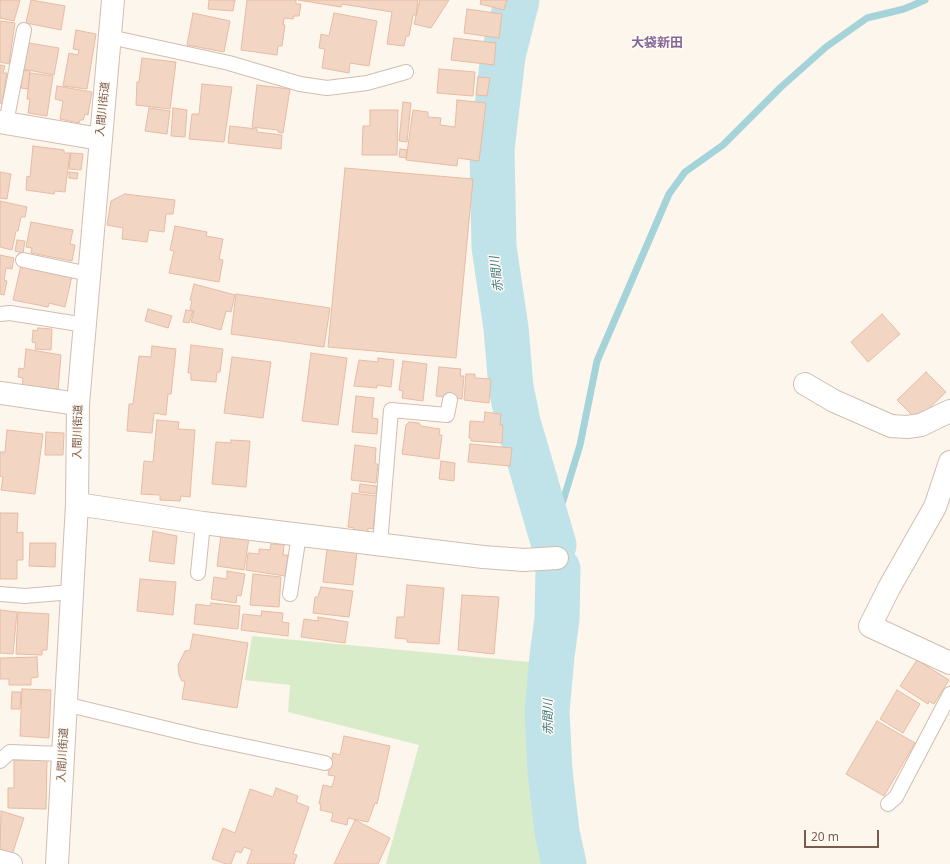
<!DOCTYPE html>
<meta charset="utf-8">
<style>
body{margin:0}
#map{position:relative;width:950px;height:864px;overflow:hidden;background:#fdf6ec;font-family:"Noto Sans",sans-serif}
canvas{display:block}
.scale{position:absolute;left:804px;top:830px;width:75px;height:18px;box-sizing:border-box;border:2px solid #7a5c4d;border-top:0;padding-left:5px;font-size:12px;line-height:14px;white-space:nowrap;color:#7a5c4d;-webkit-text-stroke:3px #fffaf3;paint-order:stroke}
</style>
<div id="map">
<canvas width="950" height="864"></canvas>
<div class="scale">20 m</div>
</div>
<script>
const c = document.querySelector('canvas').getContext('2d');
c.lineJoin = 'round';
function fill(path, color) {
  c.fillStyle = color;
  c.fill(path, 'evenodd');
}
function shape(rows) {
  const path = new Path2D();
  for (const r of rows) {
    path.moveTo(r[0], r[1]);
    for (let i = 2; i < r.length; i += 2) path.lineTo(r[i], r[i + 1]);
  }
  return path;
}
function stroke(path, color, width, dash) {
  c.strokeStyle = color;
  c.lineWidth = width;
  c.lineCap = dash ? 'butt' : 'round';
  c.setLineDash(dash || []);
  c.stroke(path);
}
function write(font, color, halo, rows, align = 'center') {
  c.font = font + ' "Noto Sans","Noto Sans JP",sans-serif';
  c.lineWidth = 3;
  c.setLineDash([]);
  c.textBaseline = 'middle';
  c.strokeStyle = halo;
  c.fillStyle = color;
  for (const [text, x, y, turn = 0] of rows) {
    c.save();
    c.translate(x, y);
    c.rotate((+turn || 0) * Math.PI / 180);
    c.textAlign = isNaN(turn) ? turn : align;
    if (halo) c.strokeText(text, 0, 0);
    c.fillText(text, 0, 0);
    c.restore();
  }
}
fill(shape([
 [252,636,541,663,534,743,552,857,555,864,386,864,419,745,288,712,290,685,245,680]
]), '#d8ecc9');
stroke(shape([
 [563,501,580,445,597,361,669,194,685,172,723,145,781,87,826,47,867,18,904,9,925,0]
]), '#a5d3da', 7);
stroke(shape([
 [517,0,503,56,492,149,494,247,506,328,511,387,518,422,554,545],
 [558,569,557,619,552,656,547,711,550,771,557,832,564,864]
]), '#bfe3e8', 45);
const building = shape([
 [0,0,20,0,14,21,0,18,0,0],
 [31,0,65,6,61,30,26,23,31,0],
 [209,0,235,0,233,11,208,9,209,0],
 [247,0,296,0,296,4,301,4,299,16,294,16,293,19,284,18,283,25,285,25,282,46,278,46,277,55,241,50,247,0],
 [298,0,418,0,416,15,413,15,409,36,406,36,404,46,387,44,392,12,342,4,341,7,298,0],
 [420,0,449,0,431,28,414,24,420,0],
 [481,0,507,0,504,10,480,4,481,0],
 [467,9,502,14,499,38,464,33,467,9],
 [193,13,230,21,224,52,187,45,193,13],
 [334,13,377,21,369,66,350,63,349,73,322,68,325,49,319,48,321,34,329,36,334,13],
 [0,21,15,23,9,64,0,62,0,21],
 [76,30,96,34,87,89,63,86,69,53,78,55,79,50,73,49,76,30],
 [454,38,496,43,494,65,451,60,454,38],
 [29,43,59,48,54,75,23,69,29,43],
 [142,58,176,62,170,109,136,105,137,82,139,82,142,58],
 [0,65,5,66,3,73,7,73,2,104,0,103,0,65],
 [439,69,475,72,473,96,437,93,439,69],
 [23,70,30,71,28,89,21,88,23,70],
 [30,73,53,76,47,116,28,113,30,99,27,99,30,73],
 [478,77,490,78,487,96,476,95,478,77],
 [202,84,232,87,224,142,189,139,192,114,199,114,202,84],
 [257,85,290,89,283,133,278,132,278,130,252,127,257,85],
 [57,86,92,92,88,115,85,114,83,120,80,120,79,123,60,119,63,101,55,99,57,86],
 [457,100,486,103,479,161,458,158,457,166,406,160,413,110,428,112,428,117,441,118,440,125,455,127,457,100],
 [403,102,411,103,407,142,399,141,403,102],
 [149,108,170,111,167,134,145,131,149,108],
 [173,108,187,110,185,137,171,136,173,108],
 [370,110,398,110,397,155,362,155,363,126,370,126,370,110],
 [230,126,257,129,257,132,282,135,281,149,228,143,230,126],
 [33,146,64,150,64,153,70,153,65,192,55,191,54,194,26,190,27,176,30,177,33,146],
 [400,149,407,150,406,158,399,157,400,149],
 [71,153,83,154,81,170,69,169,71,153],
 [345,168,473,179,456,358,328,347,345,168],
 [0,172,11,174,7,199,0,198,0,172],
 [69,172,78,173,77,179,69,178,69,172],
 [125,194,175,200,173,214,166,214,164,232,149,230,147,242,122,239,123,228,107,225,111,201,125,194],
 [0,201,27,207,25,217,21,217,18,231,16,231,12,250,0,247,0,201],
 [31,222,73,230,70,244,75,245,72,261,31,253,32,248,26,247,31,222],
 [175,226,207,232,206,236,223,239,219,259,223,260,219,282,169,273,174,251,170,250,175,226],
 [17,240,25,241,23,253,15,251,17,240],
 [0,255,14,258,12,269,6,268,4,280,7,281,4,295,0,294,0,255],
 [21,265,72,276,65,307,49,303,48,307,13,300,21,265],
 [194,284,235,295,231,312,226,311,221,330,191,322,194,311,190,309,192,301,190,300,194,284],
 [236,294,330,308,324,347,231,334,236,294],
 [148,309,172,316,168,328,145,321,148,309],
 [186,310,193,311,189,323,183,322,186,310],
 [882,314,900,334,868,362,851,342,882,314],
 [38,328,52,329,51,350,35,349,36,343,32,342,33,330,37,331,38,328],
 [191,345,223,349,220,372,217,372,216,382,191,380,191,373,188,373,191,345],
 [152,346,176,349,171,394,168,394,166,415,154,413,152,433,127,431,129,404,133,404,139,356,151,357,152,346],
 [26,349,61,355,58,391,22,392,23,378,18,377,19,368,24,369,26,349],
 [311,353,347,358,338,425,302,421,311,353],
 [232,357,271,362,263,418,224,413,232,357],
 [378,358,394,360,391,387,377,385,377,388,354,386,359,360,378,362,378,358],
 [403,361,427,364,423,401,402,398,403,391,399,390,403,361],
 [439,367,461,369,460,376,464,376,462,399,436,396,439,367],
 [926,372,946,392,917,420,897,400,926,372],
 [466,374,475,374,475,378,491,379,489,403,464,400,466,374],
 [356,396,374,398,372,418,378,419,377,434,352,432,356,396],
 [485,412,501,414,500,425,503,425,502,443,471,441,471,438,469,438,470,421,484,422,485,412],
 [157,420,179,422,178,429,195,430,190,497,181,496,180,501,160,500,160,495,141,494,144,461,153,462,157,420],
 [409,422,419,423,421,426,440,429,439,435,442,435,439,459,402,454,406,425,409,422],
 [7,430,43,434,35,494,1,490,3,477,0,476,0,452,5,452,7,430],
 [46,432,64,433,63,455,45,455,46,432],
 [231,440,250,441,246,487,212,484,216,442,231,443,231,440],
 [470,444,512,448,510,466,468,462,470,444],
 [355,445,376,448,375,464,378,464,376,483,351,480,355,445],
 [441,461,455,463,454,481,439,479,441,461],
 [360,484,377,486,376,494,359,492,360,484],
 [352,493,377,496,373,529,368,528,368,534,354,532,354,528,348,527,352,493],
 [0,513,18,513,17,533,23,532,23,560,17,560,17,579,0,579,0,513],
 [153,531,177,536,174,564,149,561,153,531],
 [221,535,249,538,244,570,217,566,221,535],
 [30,543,56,543,55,567,29,566,30,543],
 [271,544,284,545,283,555,288,555,285,576,246,570,248,553,259,554,259,549,270,550,271,544],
 [327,549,357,552,353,585,323,582,327,549],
 [227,571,245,574,241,596,237,595,236,603,211,599,214,577,227,579,227,571],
 [253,574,281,577,279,607,250,605,253,574],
 [140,579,176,582,173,615,137,611,140,579],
 [407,585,444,588,439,644,407,642,407,639,395,638,397,617,404,617,407,585],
 [321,587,353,591,349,617,313,613,315,597,318,597,321,587],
 [462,595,499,597,494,654,458,650,462,595],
 [211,603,240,606,238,629,194,624,196,604,210,606,211,603],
 [0,610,17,612,13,654,0,653,0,610],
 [262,611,283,613,282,622,289,623,288,636,241,630,243,614,261,616,262,611],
 [18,612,49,614,47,650,42,650,42,655,16,654,18,612],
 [318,617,348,622,345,643,301,637,304,619,318,621,318,617],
 [193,634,248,643,237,708,182,699,185,681,182,681,179,675,178,665,185,651,190,650,193,634],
 [37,657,38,677,31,678,31,685,9,685,9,679,0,679,0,658,37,657],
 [917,660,949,680,934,704,929,701,928,704,900,686,917,660],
 [22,689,51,690,49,738,20,736,22,689],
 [897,690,920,704,903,733,880,719,897,690],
 [12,692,21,692,20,709,11,709,12,692],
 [877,721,915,743,884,796,846,774,877,721],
 [344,736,390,746,377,804,375,803,368,822,348,818,347,825,331,821,333,813,320,810,321,804,319,804,323,785,332,787,335,776,328,775,333,753,340,755,344,736],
 [14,760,47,760,46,809,8,808,8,788,14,788,14,760],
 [276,788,298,796,296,802,309,807,293,854,297,855,294,864,247,864,252,850,244,847,241,853,236,851,231,864,226,864,212,859,223,828,235,833,250,789,273,797,276,788],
 [1,811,24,818,12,855,0,851,1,811],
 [355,820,390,838,378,864,334,864,355,820]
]);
fill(building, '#f3d5c3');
stroke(building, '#e6bba3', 1);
const service = shape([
 [110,37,229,63,300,84,327,88,367,83,406,72],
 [6,123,24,30],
 [23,260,89,274],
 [0,314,10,313,85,325],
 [380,544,391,410,447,415,450,400],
 [198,573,203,523],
 [0,594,25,596,72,592],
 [290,594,299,535],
 [65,704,197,736,325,763],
 [0,761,10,752,63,754],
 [888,804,896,797,950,694]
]);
const minor = shape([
 [0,122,100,139],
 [805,384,834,401,891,426,907,427,921,425,950,411],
 [0,393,78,404],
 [950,462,935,507,889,588,870,626,950,663],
 [77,504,203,523,483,557,524,560,557,558],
 [0,861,11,864],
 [57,864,77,504,78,404,113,0]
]);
stroke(service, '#d1beb0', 16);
stroke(minor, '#d1beb0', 24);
stroke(service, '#fff', 14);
stroke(minor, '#fff', 22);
write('11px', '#7a5c4d', '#fffaf3', [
 ["入間川街道",103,109,-84],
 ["入間川街道",78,432,-89],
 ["入間川街道",63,755,-87]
]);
write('italic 12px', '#437c86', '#fffaf3', [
 ["赤間川",497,274,-97],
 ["赤間川",549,717,-90]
]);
write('bold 13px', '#846695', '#fffaf3', [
 ["大袋新田",657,43]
]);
</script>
